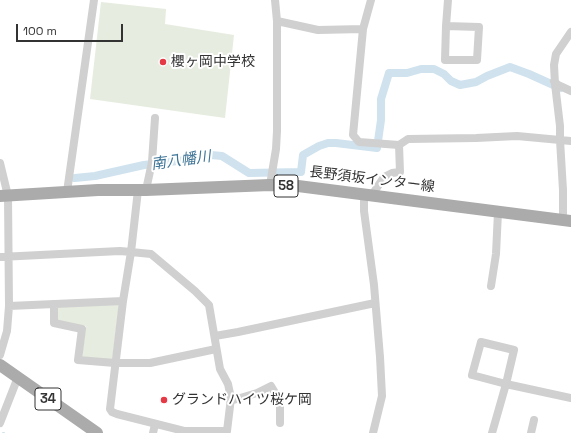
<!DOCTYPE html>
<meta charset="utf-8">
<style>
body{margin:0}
#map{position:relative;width:571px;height:433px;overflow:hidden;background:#fff;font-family:"Space Grotesk",sans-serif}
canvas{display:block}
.scale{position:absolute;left:16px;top:24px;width:107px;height:18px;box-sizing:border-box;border:2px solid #333;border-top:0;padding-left:5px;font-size:12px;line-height:14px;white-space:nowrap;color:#333;-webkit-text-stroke:3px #fff;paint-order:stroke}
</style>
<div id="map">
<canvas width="571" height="433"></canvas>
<div class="scale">100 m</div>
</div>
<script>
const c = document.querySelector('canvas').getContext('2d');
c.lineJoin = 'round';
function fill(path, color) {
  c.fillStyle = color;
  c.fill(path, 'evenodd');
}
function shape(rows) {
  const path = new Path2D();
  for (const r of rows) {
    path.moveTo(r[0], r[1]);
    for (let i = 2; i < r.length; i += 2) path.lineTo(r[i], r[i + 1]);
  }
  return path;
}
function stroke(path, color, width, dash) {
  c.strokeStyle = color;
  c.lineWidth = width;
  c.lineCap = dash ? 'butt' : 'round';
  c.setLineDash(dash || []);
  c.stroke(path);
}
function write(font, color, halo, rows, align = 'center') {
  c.font = font + ' "Space Grotesk","Noto Sans JP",sans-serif';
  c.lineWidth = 4;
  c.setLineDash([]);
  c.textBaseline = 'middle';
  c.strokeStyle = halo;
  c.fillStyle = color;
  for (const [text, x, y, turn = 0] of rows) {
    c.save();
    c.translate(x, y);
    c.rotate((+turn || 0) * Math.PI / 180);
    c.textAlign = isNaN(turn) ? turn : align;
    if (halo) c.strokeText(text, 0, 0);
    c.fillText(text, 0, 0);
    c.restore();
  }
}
fill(shape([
 [101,2,166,9,165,24,234,35,225,118,90,99],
 [119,304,112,361,82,358,86,326,57,322,57,306]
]), '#e6ecdf');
stroke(shape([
 [3,433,4,433]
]), '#cfe2ee', 2);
stroke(shape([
 [75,178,95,176,144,165,186,160,211,155,222,156,249,173,301,172,303,155,319,146,328,143,336,143,377,148,381,120,381,99,389,73,407,73,421,69,434,69,444,74,451,81,460,85,476,82,487,76,510,67,529,74,560,88]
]), '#cfe2ee', 8);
stroke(shape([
 [371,0,363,29,353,135,359,142,399,145,400,172,392,173,384,177,372,195],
 [277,21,318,30,363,29],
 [446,26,479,27,477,60,445,60,446,26,448,0],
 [554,81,558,85,571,91],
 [399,145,408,139,476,138,517,136,571,141],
 [0,163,8,196,9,306,7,331,0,355],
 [270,185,276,149,277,131,277,21,275,0],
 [146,190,152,162,155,118],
 [67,192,94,0],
 [364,194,364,211,374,285,380,357,382,396,373,433],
 [563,220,563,190,560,140,560,126,555,84,554,65,556,54,571,32],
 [0,257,120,251,131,252,151,254,195,291,209,305,220,369,228,384,231,398,227,431,184,431,117,414,112,412,110,409,123,301,131,252,138,190],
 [491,286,496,254,498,212],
 [54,304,54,323,82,329,78,360,115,363,150,363,216,349],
 [9,306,123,301],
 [215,336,238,332,375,303],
 [481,342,514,350,506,384,472,375,481,342],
 [230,401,257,393,271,386,280,401,280,423],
 [0,423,18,377],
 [153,433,155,424],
 [492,433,506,384,571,398],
 [531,433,534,420]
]), '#d0d0d0', 8);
stroke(shape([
 [0,196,98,190,146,190,270,185,298,186,571,221],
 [0,365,97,433]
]), '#ababab', 12);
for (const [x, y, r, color] of [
 [163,62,4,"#e63946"],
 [164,400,4,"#e63946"]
]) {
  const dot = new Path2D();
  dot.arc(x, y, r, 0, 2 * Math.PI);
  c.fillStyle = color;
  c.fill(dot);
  stroke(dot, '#fff', 1.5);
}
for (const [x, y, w] of [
 [286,186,24],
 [48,399,26]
]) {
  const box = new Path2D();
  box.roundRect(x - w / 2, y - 11, w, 22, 3);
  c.fillStyle = '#fff';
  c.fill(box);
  stroke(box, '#333', 1);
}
write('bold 13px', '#333', null, [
 ["58",286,186],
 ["34",48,399]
]);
write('14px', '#333', '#fff', [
 ["櫻ヶ岡中学校",171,62],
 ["グランドハイツ桜ケ岡",172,400]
], 'left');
write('14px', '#333', '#fff', [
 ["長野須坂インター線",372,180,7]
]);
write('italic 15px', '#3f7597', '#fff', [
 ["南八幡川",181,161,-8]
]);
</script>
